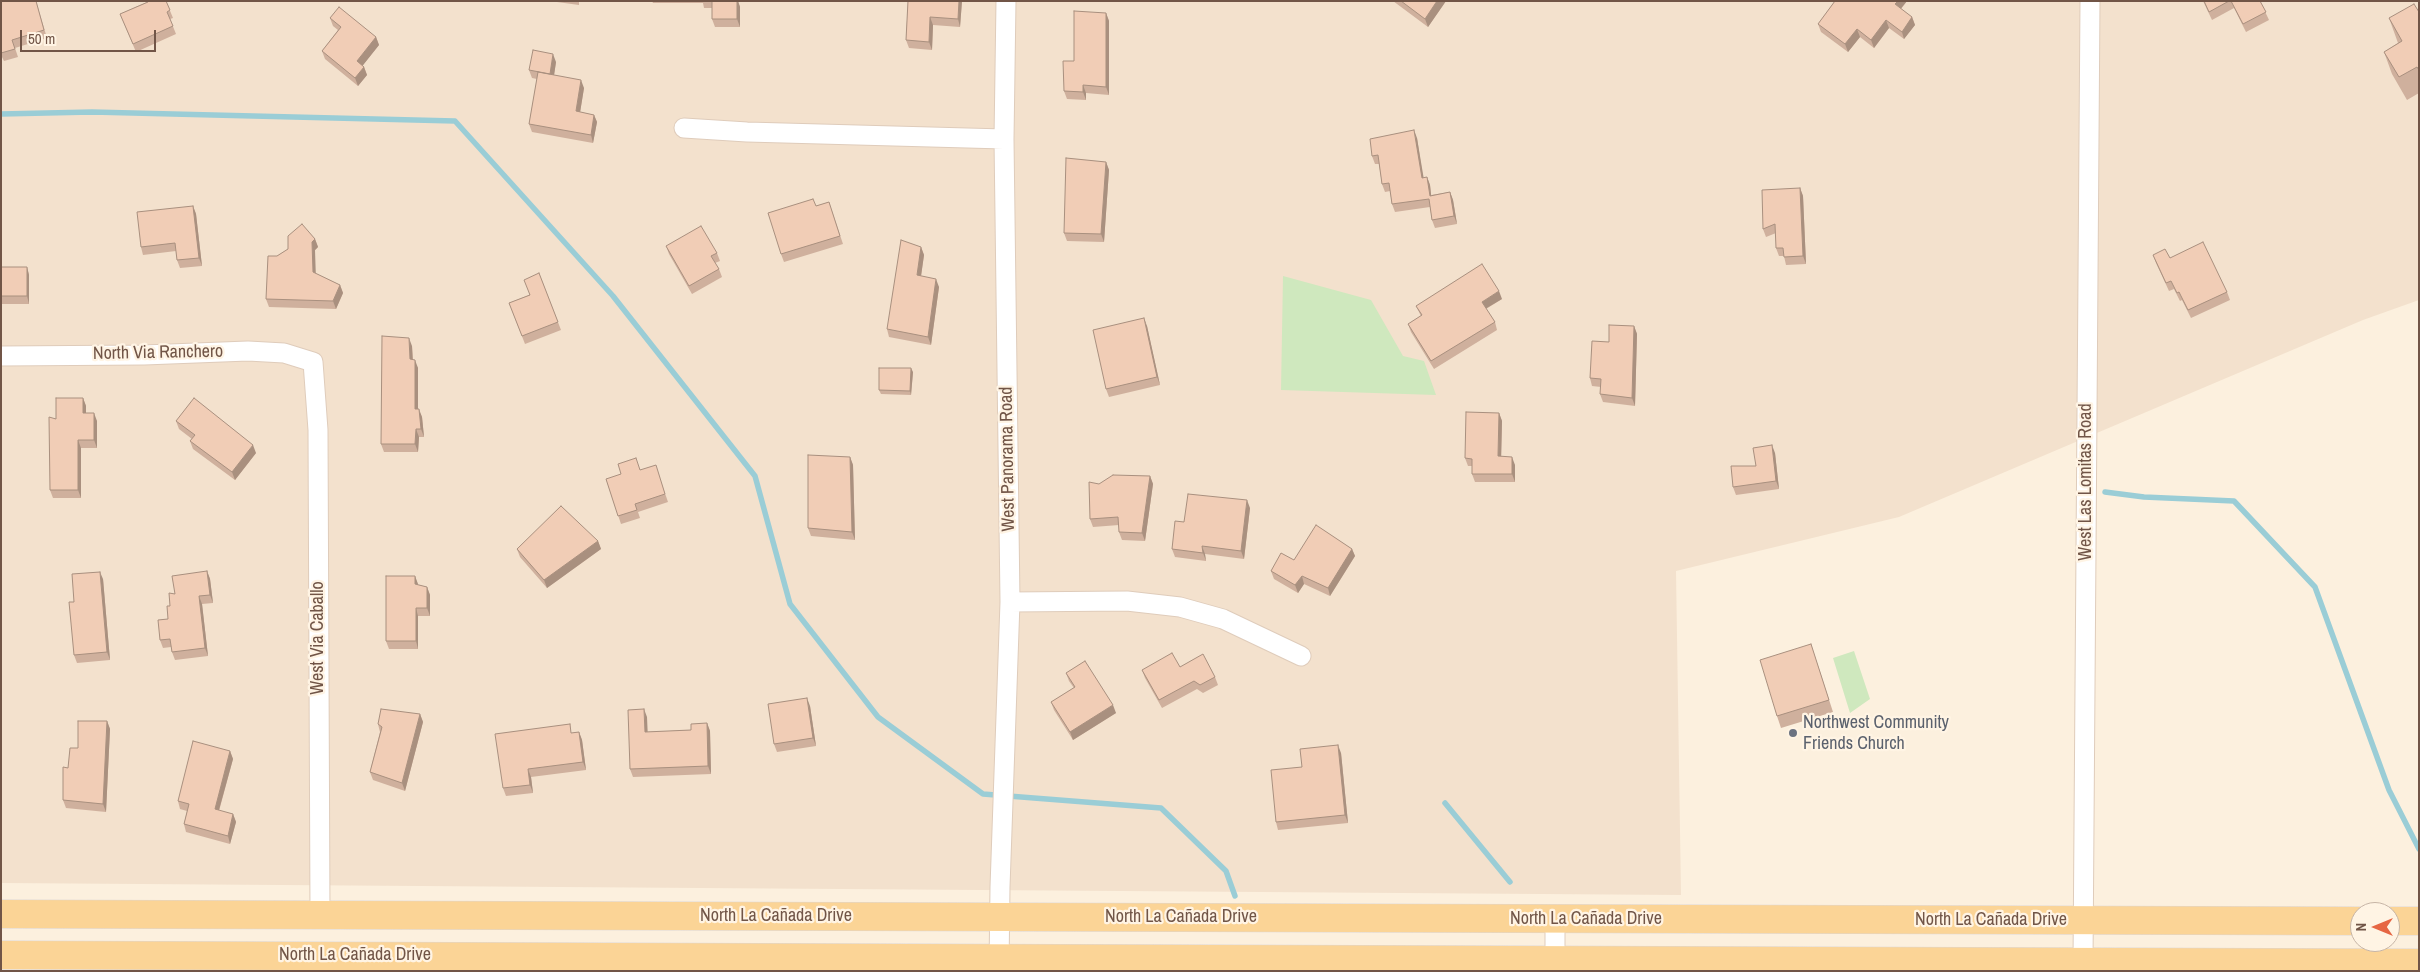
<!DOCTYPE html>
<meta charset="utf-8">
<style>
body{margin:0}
#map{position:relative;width:2420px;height:972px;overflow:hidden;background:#fcf0de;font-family:"Archivo Narrow",sans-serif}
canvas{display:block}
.frame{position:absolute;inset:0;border:2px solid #715547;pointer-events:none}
.north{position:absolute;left:2350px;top:902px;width:50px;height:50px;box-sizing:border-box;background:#fff4e4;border:1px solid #c6b4a5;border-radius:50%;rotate:270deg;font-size:14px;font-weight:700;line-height:20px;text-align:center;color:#715547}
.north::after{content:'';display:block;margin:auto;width:18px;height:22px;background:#e66643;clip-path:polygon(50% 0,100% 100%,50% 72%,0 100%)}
.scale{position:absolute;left:20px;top:30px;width:136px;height:22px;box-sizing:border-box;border:2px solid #715547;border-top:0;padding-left:6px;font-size:15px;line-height:18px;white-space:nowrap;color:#715547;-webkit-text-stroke:4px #fff4e4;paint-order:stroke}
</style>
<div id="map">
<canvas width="2420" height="972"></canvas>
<div class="frame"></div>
<div class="north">N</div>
<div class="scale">50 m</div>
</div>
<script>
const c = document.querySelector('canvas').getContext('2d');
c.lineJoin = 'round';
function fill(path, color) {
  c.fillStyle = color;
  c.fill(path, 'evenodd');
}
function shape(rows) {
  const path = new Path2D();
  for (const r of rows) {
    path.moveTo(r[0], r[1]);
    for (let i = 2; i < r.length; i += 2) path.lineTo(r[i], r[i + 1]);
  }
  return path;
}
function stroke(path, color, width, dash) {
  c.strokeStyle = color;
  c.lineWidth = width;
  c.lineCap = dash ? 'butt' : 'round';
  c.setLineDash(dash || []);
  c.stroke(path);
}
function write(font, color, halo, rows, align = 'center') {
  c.font = font + ' "Archivo Narrow",sans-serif';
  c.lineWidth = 4.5;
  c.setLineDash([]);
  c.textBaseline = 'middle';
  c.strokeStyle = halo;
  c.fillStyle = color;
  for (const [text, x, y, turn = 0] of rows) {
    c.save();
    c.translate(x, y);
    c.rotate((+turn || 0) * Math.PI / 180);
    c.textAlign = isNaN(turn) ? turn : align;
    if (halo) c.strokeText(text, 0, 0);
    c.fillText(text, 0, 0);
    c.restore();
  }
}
fill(shape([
 [1,1,2419,1,2419,300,2363,320,1899,517,1676,571,1681,895,1,883]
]), '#f3e1cd');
fill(shape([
 [1283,276,1371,300,1403,356,1424,361,1436,395,1281,390],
 [1854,651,1870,699,1850,713,1833,658]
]), '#cfe8be');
stroke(shape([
 [1,114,92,112,455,121,613,296,755,476,790,604,878,717,983,794,1161,808,1226,871,1235,896],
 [2105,492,2144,497,2234,501,2315,587,2389,790,2419,849],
 [1445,803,1510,882]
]), '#9acdd6', 5.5);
const street = shape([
 [684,128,747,132,1004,139],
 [1,356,144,355,248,351,284,353,313,362,318,430,320,914],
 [1010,602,1127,601,1180,607,1223,619,1301,656],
 [2083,962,2090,1],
 [999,970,1000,887,1010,602,1004,139,1006,1],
 [1555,971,1555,919]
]);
const primary = shape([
 [1,914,2360,921],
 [2390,921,2419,921],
 [1,955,2419,963]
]);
stroke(street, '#dfccbb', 21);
stroke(primary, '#ddd6d3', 29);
stroke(street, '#fff', 19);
stroke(primary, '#fbd496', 28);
fill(shape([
 [1,1,36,1,47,38,15,48,18,57,4,61,1,55],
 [147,1,166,1,173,18,170,19,176,34,136,52,120,14,147,2],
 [556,1,579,1,579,5,557,2],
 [652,1,738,1,740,7,740,27,715,27,712,19,712,8,704,8,703,3,653,3],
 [908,1,962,1,960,27,933,25,932,50,909,48,906,40],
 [1393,1,1446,1,1428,27],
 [1835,1,1907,1,1901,9,1912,17,1915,25,1904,39,1889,28,1874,48,1860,37,1848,52,1821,32,1818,24],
 [2203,1,2260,1,2269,20,2246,32,2234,8,2212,20],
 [2419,12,2419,93,2407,100,2392,74,2384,52,2398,43,2389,18],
 [1106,13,1109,21,1109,95,1086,93,1086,100,1067,99,1064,91,1074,61],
 [330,18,376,37,379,45,362,66,364,67,367,75,358,86,325,59,322,51,338,30,333,26],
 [556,62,554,75,584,88,580,112,594,115,597,122,593,143,532,132,529,124,537,79,532,78,529,70],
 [1417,138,1423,178,1427,177,1430,185,1431,195,1450,192,1453,200,1457,224,1435,228,1432,220,1430,207,1395,212,1392,204,1390,191,1385,192,1382,184,1379,164,1375,164,1372,156],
 [1106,162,1109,170,1104,242,1067,241,1064,233],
 [1800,188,1803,196,1806,264,1786,265,1784,256,1779,256,1776,248,1776,233,1766,237,1763,229],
 [829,202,843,244,784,262,781,254,816,206],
 [193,206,196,214,202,266,180,268,177,260,176,251,143,255,141,247],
 [315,239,318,247,315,250,315,273,340,285,343,293,336,309,269,307,266,299,277,256,288,249],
 [666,246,717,253,720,261,715,263,719,269,722,277,692,294,669,254],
 [921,247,924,255,921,276,939,287,931,345,889,337,887,329],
 [2153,255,2170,258,2227,292,2230,300,2191,318,2182,300,2180,301,2174,289,2169,291,2156,263],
 [1,267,27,267,29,275,29,304,1,304],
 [539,273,561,330,525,344,509,303,529,295],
 [1502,299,1486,309,1495,322,1497,330,1434,369,1411,332,1408,324,1421,316,1416,306],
 [1147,326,1160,385,1109,397,1106,389],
 [1634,326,1637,334,1635,406,1603,402,1600,394,1601,387,1592,386,1590,378,1609,342],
 [412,346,413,360,418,368,418,409,422,417,424,437,419,437,418,452,384,452,381,444],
 [913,372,911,395,881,394,879,390],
 [83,398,86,406,86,413,97,421,97,448,81,448,81,498,53,498,50,490],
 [1499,413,1502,421,1501,456,1515,465,1515,482,1475,482,1472,474,1472,466,1468,466,1465,458],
 [176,421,256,453,235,480,193,449,190,441,192,439,179,429],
 [1775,453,1779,489,1736,495,1733,487,1756,466],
 [850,457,853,465,855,540,811,536,808,528],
 [641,470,658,473,668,502,638,512,640,518,621,524,606,479],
 [1150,476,1153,484,1145,541,1122,540,1119,532,1119,525,1093,527,1090,519],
 [1250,508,1244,559,1205,554,1206,561,1175,557,1172,549,1184,522],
 [598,541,601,549,547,588,520,557,517,549],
 [1352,549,1355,556,1330,596,1304,584,1298,593,1274,579,1271,571,1294,560],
 [207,571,210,579,213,603,202,604,208,656,175,660,172,652,171,647,163,648,160,640,168,619,170,606,175,594],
 [415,576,418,585,427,587,430,595,430,616,418,616,418,649,389,649,386,641],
 [103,579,110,660,77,663,74,655,74,602],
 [1811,644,1833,712,1781,728,1777,716],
 [1180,667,1215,677,1218,685,1203,693,1197,689,1162,708,1145,678,1142,670],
 [1066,673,1116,713,1073,740,1054,710,1051,702,1074,688,1069,681],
 [810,706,816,746,777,752,774,744],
 [420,714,423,722,405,791,373,780,370,772,380,732,378,724],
 [647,717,647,732,691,730,707,723,710,731,711,774,633,777,630,769],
 [107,721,110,729,106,812,66,808,63,800,68,768,78,748],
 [579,732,582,740,586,770,531,777,533,793,506,796,503,788,573,733],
 [230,751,233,759,219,811,233,814,236,822,230,844,186,832,184,824,187,811,180,809,178,801],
 [1341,753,1348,823,1278,830,1276,822,1302,767]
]), '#cfb09d');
fill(shape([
 [737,1,738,1,740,7,740,27,737,19],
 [959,1,962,1,960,27,958,19],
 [1437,1,1446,1,1428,27,1425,19],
 [1898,1,1907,1,1898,12,1895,4],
 [1106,13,1109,21,1109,95,1106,87],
 [930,17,933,25,932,50,929,42],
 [1912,17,1915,25,1904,39,1902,32],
 [1886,20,1889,28,1874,48,1871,40],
 [1857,29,1860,37,1848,52,1845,44],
 [376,37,379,45,360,69,357,61],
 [553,54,556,62,553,82,550,74],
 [364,67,367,75,358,86,355,78],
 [581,80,584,88,579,119,576,111],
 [1083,85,1086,93,1086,100,1083,92],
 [594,115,597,122,593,143,591,135],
 [1414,130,1417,138,1425,186,1422,178],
 [1106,162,1109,170,1104,242,1101,234],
 [1427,177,1430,185,1432,203,1430,196],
 [1800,188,1803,196,1806,264,1803,256],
 [1450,192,1453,200,1457,224,1454,216],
 [193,206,196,214,202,266,199,258],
 [315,239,318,247,315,250,316,280,313,272,312,242],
 [921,247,924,255,920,283,917,275],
 [27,267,29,275,29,304,27,296],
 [936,279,939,287,931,345,928,337],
 [340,285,343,293,336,309,333,301],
 [1499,291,1502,299,1485,309,1482,302],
 [1144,318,1147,326,1160,385,1157,377],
 [1634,326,1637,334,1635,406,1632,398],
 [409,338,412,346,413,367,410,359],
 [415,360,418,368,418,417,415,409],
 [911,368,913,372,911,395,910,391],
 [83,398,86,406,86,421,83,413],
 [419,409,422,417,424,437,421,429],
 [94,413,97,421,97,448,94,440],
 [1499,413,1502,421,1501,464,1498,456],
 [416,429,419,437,418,452,415,444],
 [78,440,81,448,81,498,78,490],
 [253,445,256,453,235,480,232,472],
 [1772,445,1775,453,1779,489,1776,481],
 [850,457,853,465,855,540,852,532],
 [1512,457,1515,465,1515,482,1512,474],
 [1150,476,1153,484,1145,541,1142,533],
 [1247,500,1250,508,1244,559,1241,551],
 [598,541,601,549,547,588,544,580],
 [1202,546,1205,554,1206,561,1203,553],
 [1352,549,1355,556,1330,596,1328,588],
 [207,571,210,579,213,603,210,595],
 [100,572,103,579,110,660,107,652],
 [415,576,418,584,418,592,415,584],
 [1302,576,1304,584,1298,593,1295,585],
 [427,587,430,595,430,616,427,608],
 [199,596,202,604,208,656,205,648],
 [416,608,418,616,418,649,416,641],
 [807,698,810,706,816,746,813,738],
 [1113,705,1116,713,1073,740,1070,732],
 [644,709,647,717,648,740,645,732],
 [420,714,423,722,405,791,402,783],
 [107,721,110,729,106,812,103,804],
 [707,723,710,731,711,774,708,766],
 [579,732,582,740,586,770,583,762],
 [1338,745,1341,753,1348,823,1345,815],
 [230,751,233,759,217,817,215,809],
 [528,769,531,777,533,793,530,785],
 [233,814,236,822,230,844,228,836]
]), '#a9907f');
const building = shape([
 [1,1,36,1,44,30,12,40,15,49,1,53,1,1],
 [148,1,166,1,170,10,167,12,173,26,133,44,120,14,148,2,148,1],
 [712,1,737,1,737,19,712,19,712,1],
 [908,1,959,1,958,19,930,17,929,42,906,40,908,1],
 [1401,1,1437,1,1425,19,1401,1],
 [1835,1,1898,1,1895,4,1912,17,1902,32,1886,20,1871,40,1857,29,1845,44,1818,24,1835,1],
 [2204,1,2229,1,2209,12,2204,1],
 [2231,1,2260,1,2266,12,2243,24,2231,1],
 [2414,4,2419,12,2419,70,2417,67,2399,77,2384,52,2402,41,2389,18,2414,4],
 [339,7,376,37,357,61,364,67,355,78,322,51,341,27,330,18,339,7],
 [1074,11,1106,13,1106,87,1083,85,1083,92,1064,91,1063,61,1074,61,1074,11],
 [533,50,553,54,550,74,529,70,533,50],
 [538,72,581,80,576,111,594,115,591,135,529,124,538,72],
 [1414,130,1422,178,1427,177,1430,196,1450,192,1454,216,1432,220,1429,199,1392,204,1389,183,1382,184,1378,155,1372,156,1370,139,1414,130],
 [1066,158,1106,162,1101,234,1064,233,1066,158],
 [1800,188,1803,256,1784,257,1783,248,1776,248,1775,224,1763,229,1762,190,1800,188],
 [813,199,816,206,829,202,840,236,781,254,768,213,813,199],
 [193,206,199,258,177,260,175,243,141,247,137,212,193,206],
 [302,224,315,239,312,242,313,272,340,285,333,301,266,299,268,256,277,256,288,249,288,236,302,224],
 [701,226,717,253,711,256,719,269,689,286,666,246,701,226],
 [901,240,921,247,917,275,936,279,928,337,887,329,901,240],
 [2203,242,2227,292,2188,310,2179,292,2177,293,2171,281,2166,283,2153,255,2165,249,2170,258,2203,242],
 [1482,264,1499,291,1482,302,1495,322,1431,361,1408,324,1422,315,1416,306,1482,264],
 [1,267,27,267,27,296,1,296,1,267],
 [539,273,558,322,522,336,509,303,530,295,524,280,539,273],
 [1144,318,1157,377,1106,389,1093,330,1144,318],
 [1609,325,1634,326,1632,398,1600,394,1601,379,1590,378,1592,341,1609,342,1609,325],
 [382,336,409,338,410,359,415,360,415,409,419,409,421,429,416,429,415,444,381,444,382,336],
 [879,368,911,368,910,391,879,390,879,368],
 [56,398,83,398,83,413,94,413,94,440,78,440,78,490,50,490,49,417,56,419,56,398],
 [194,398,253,445,232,472,190,441,195,435,176,421,194,398],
 [1466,412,1499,413,1498,456,1512,457,1512,474,1472,474,1472,459,1465,458,1466,412],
 [1772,445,1776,481,1733,487,1731,466,1756,466,1753,448,1772,445],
 [808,455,850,457,852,532,808,528,808,455],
 [636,458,640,470,656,465,665,494,635,504,637,510,618,516,606,479,621,474,618,464,636,458],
 [1113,475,1150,476,1142,533,1119,532,1118,517,1090,519,1089,482,1099,484,1113,475],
 [1188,494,1247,500,1241,551,1202,546,1203,553,1172,549,1175,521,1184,522,1188,494],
 [561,506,598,541,544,580,517,549,561,506],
 [1316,525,1352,549,1328,588,1302,576,1295,585,1271,571,1281,553,1294,560,1316,525],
 [207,571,210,595,199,596,205,648,172,652,170,639,160,640,158,620,168,619,167,606,170,606,169,593,175,594,172,576,207,571],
 [100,572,107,652,74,655,69,602,74,602,72,574,100,572],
 [386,576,415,576,415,584,427,587,427,608,416,608,416,641,386,641,386,576],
 [1811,644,1829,700,1777,716,1760,660,1811,644],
 [1172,653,1180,667,1203,654,1215,677,1200,685,1194,681,1159,700,1142,670,1172,653],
 [1085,661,1113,705,1070,732,1051,702,1075,687,1066,673,1085,661],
 [807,698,813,738,774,744,768,704,807,698],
 [381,709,420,714,402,783,370,772,382,727,378,724,381,709],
 [644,709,645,732,691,730,691,724,707,723,708,766,630,769,628,710,644,709],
 [78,721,107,721,103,804,63,800,63,767,68,768,70,748,78,748,78,721],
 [570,724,571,733,579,732,583,762,528,769,530,785,503,788,495,734,570,724],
 [193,741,230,751,215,809,233,814,228,836,184,824,189,804,178,801,193,741],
 [1338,745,1345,815,1276,822,1271,770,1302,767,1300,749,1338,745]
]);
fill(building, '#f1cdb6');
stroke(building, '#a9907f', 1);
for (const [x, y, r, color] of [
 [1793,733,5,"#6b7280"]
]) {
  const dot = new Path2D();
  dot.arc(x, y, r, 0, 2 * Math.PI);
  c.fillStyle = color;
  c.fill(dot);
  stroke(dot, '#fff4e4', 2);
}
write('18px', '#715547', '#fff4e4', [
 ["North Via Ranchero",158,353,-1],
 ["West Panorama Road",1008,459,-91],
 ["West Las Lomitas Road",2086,482,-90],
 ["West Via Caballo",318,638,-90],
 ["North La Cañada Drive",776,916],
 ["North La Cañada Drive",1181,917],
 ["North La Cañada Drive",1586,919],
 ["North La Cañada Drive",1991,920],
 ["North La Cañada Drive",355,955]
]);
write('18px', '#5b616d', '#fff4e4', [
 ["Northwest Community",1803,723],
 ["Friends Church",1803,744]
], 'left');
</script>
